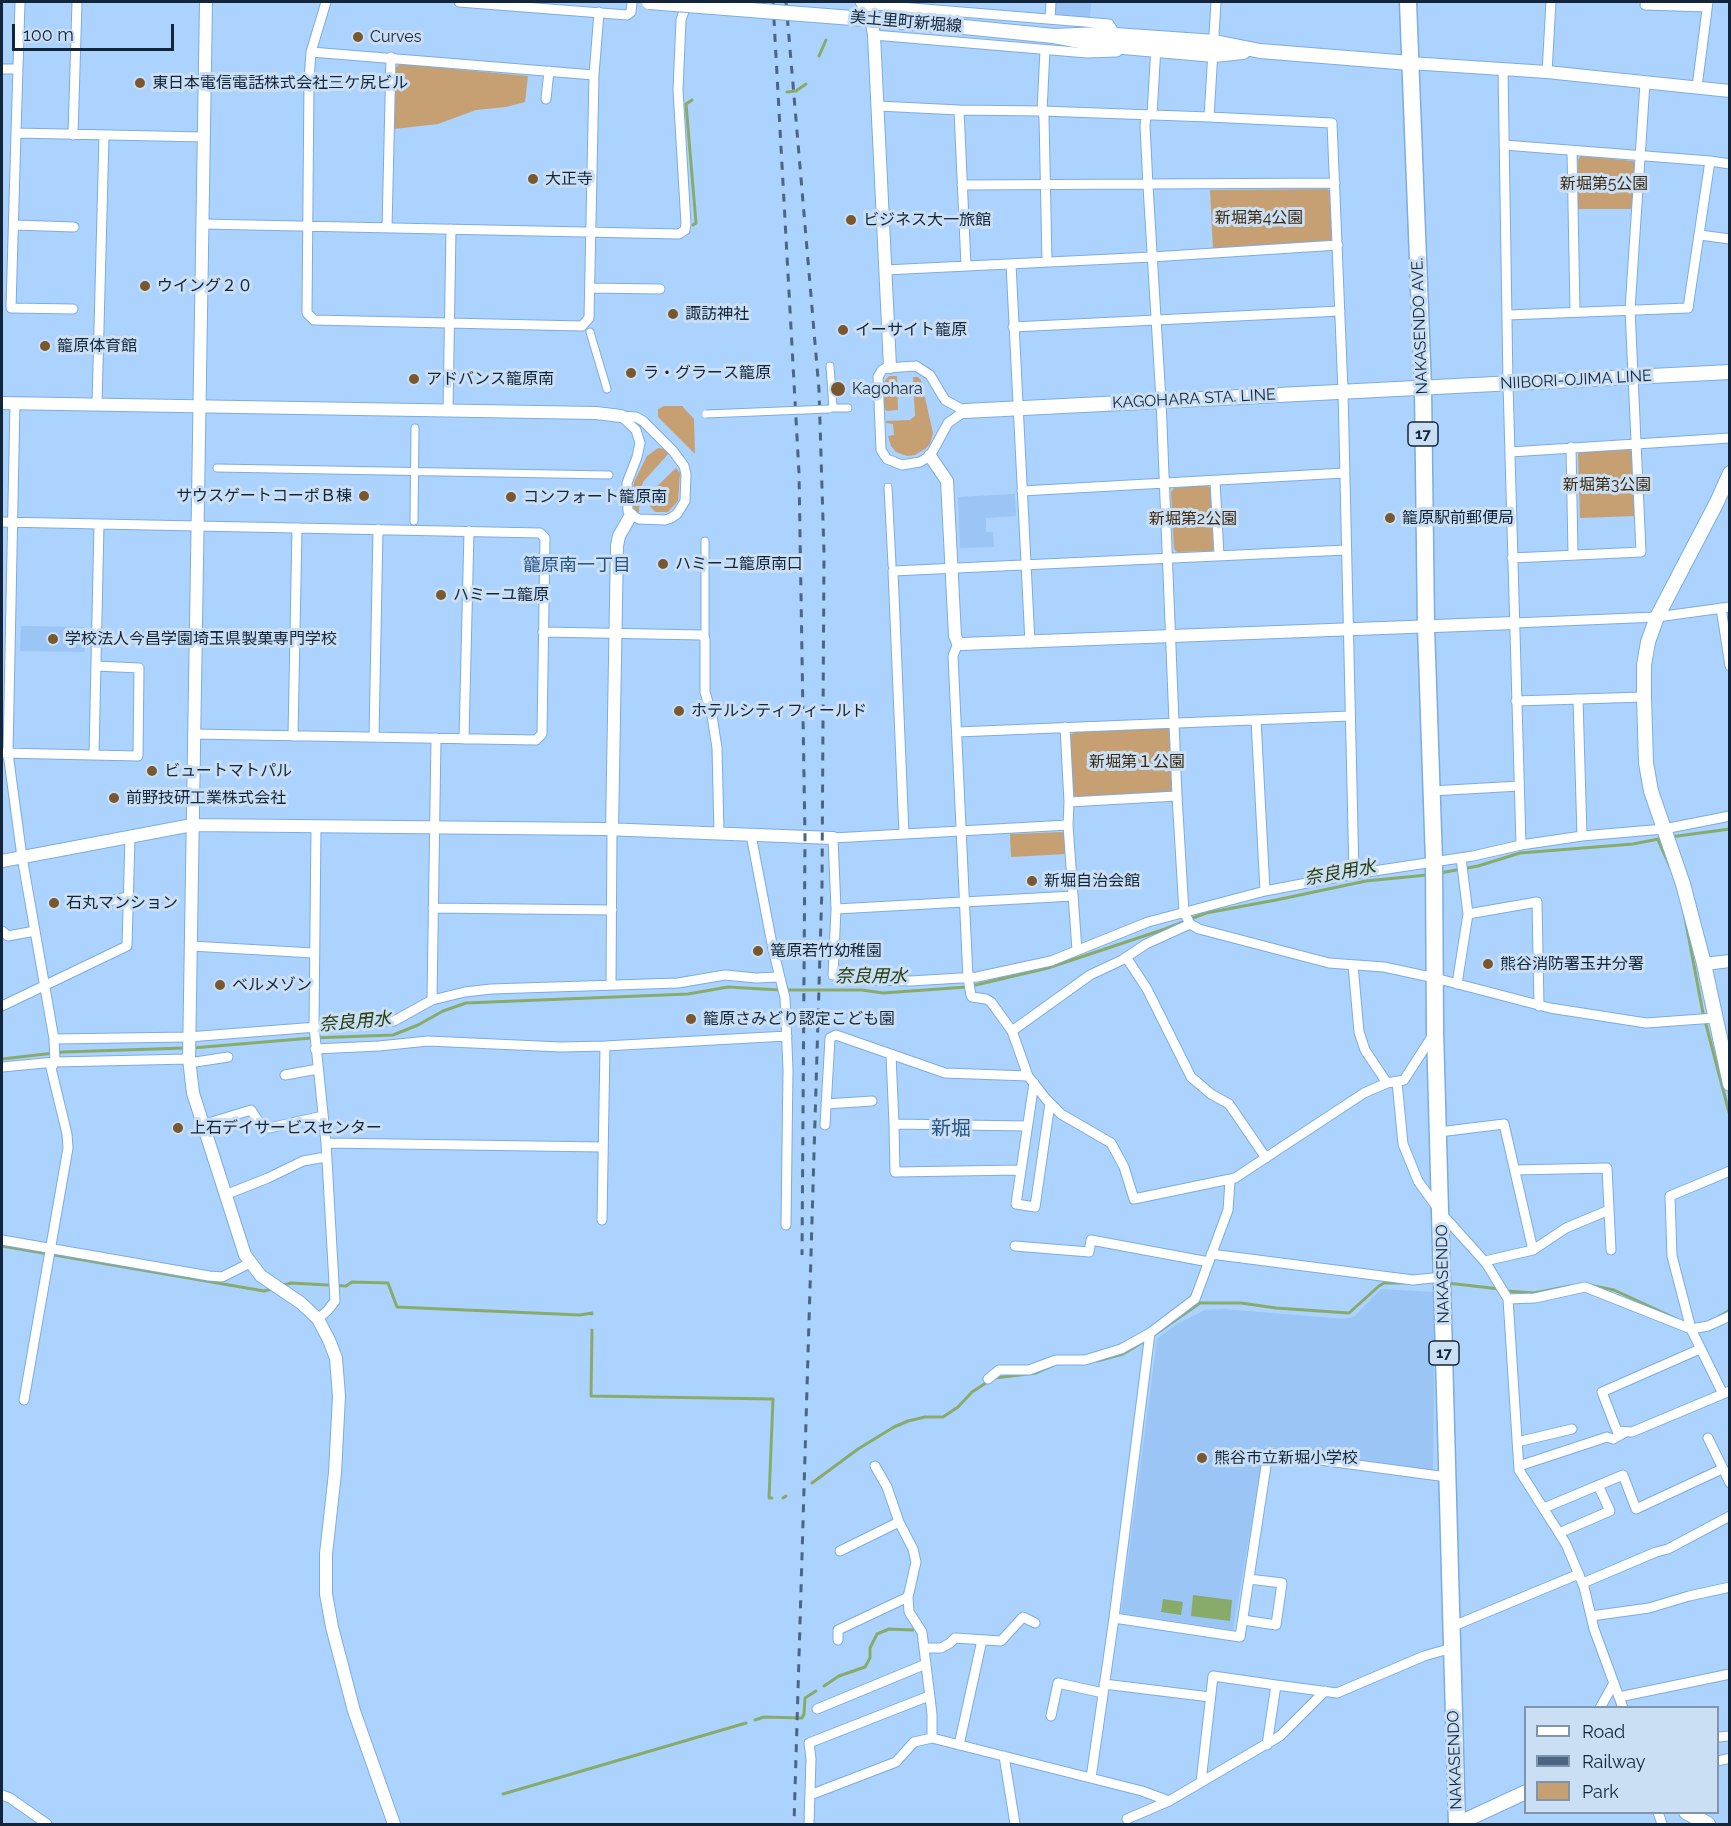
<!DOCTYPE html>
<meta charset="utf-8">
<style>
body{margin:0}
#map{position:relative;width:1731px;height:1826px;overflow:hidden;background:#abd3fe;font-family:Raleway,sans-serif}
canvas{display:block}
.frame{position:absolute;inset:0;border:3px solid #12253a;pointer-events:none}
.legend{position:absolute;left:1524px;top:1706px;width:195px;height:108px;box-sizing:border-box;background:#cadef4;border:2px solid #8094aa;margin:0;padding:8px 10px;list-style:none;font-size:18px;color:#12253a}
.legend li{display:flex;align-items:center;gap:12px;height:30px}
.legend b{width:30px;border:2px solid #8094aa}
.scale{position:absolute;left:12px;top:24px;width:162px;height:27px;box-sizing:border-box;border:3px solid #12253a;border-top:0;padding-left:8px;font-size:18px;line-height:21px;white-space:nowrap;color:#12253a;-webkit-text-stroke:4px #cadef4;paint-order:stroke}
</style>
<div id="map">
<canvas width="1731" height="1826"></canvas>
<div class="frame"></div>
<ul class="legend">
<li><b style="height:8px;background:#fff"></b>Road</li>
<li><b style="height:8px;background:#4b6683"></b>Railway</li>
<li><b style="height:16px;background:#c6a073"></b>Park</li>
</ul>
<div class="scale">100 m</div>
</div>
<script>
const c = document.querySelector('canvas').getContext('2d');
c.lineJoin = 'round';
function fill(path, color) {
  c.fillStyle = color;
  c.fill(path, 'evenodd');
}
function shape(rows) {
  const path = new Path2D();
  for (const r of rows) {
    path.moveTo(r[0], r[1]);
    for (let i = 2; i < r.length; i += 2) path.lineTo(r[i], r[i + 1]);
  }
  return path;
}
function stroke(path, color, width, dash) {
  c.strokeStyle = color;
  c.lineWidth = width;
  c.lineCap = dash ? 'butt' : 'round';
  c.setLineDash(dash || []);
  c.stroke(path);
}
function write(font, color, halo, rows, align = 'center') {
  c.font = font + ' Raleway,"Noto Sans JP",sans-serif';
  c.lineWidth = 6;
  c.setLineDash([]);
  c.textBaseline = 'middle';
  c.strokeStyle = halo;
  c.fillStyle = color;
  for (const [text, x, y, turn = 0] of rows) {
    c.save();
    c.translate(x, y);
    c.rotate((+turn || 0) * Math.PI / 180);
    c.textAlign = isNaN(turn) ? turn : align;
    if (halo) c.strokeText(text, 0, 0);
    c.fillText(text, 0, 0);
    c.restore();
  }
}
fill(shape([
 [1054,2,1091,2,1090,18,1054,14],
 [1015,494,1016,516,986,518,986,532,993,532,994,547,960,548,958,497],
 [21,626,84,627,85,652,20,651],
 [1381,1289,1435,1292,1433,1470,1265,1446,1233,1630,1121,1613,1157,1339,1177,1324,1205,1310,1223,1309,1345,1319,1355,1316]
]), '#9ac5f4');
fill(shape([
 [400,64,528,76,525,102,506,107,476,110,438,124,394,129,395,68],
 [1581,156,1633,161,1636,165,1633,209,1578,209,1578,159],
 [1327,189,1331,192,1333,239,1329,243,1213,250,1210,190],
 [889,376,897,376,898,410,887,411,884,408,884,382],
 [913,377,918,377,921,380,933,433,930,444,925,449,915,455,907,456,896,452,891,446,888,436,894,435,893,424,886,423,886,421,910,420,915,416],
 [664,406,682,406,694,419,695,454,658,417,658,409],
 [658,448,664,449,669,453,643,482,640,491,639,512,636,512,632,505,634,482,647,456],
 [1630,450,1633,453,1637,516,1580,518,1578,454,1582,451],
 [676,468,680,473,678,501,668,512,655,512,650,506,651,492],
 [1207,485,1212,490,1215,546,1212,551,1177,552,1174,549,1171,492,1174,488],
 [1167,728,1170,731,1173,790,1170,794,1077,798,1073,795,1070,735,1075,732],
 [1062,832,1066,835,1066,854,1011,857,1010,834]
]), '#c6a073');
fill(shape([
 [1193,1595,1232,1600,1230,1621,1191,1616],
 [1163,1599,1183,1602,1181,1615,1161,1612]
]), '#89ab6a');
stroke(shape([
 [819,56,826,40],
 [787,92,796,91,806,84],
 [692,100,686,104,696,223,693,225],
 [1670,837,1730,829],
 [1658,840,1671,869],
 [1440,873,1478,866,1520,853,1633,844,1664,838],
 [1684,913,1703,1013,1730,1116],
 [786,990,862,990,883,993,967,987,1048,968,1165,929,1206,913,1276,900,1366,881,1427,875],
 [192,1048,312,1038,393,1035,418,1025,443,1011,466,1003,688,994,728,987,780,990],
 [2,1059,63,1052,185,1048],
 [2,1246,264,1291,272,1289],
 [1447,1283,1500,1289],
 [1589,1285,1614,1290,1677,1319],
 [281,1286,291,1283,346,1286,352,1282,388,1283,397,1307,580,1315,592,1313,592,1314],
 [1506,1291,1534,1293,1570,1286],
 [1718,1317,1730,1310],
 [592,1330,591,1396,773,1399,769,1498,772,1498],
 [1157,1333,1200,1303,1241,1303,1276,1308,1349,1313,1379,1286,1384,1283,1404,1283],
 [1097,1361,1123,1354,1143,1342],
 [995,1378,1036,1373,1052,1366],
 [812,1483,858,1449,894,1427,908,1421,925,1417,943,1417,958,1407,972,1392,989,1381],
 [783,1498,786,1496],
 [824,1686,839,1676,865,1667,870,1658,870,1648,877,1634,889,1629,913,1630],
 [755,1720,764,1717,802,1718,804,1714,805,1698,816,1691],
 [503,1794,746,1723]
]), '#89ab6a', 3);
const pedestrian = shape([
 [590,332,607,389],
 [830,366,833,408],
 [830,408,848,408],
 [217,468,609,475],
 [888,487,892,565],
 [414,521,415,428],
 [705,541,705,639]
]);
const minor = shape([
 [20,2,16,133,204,137],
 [326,2,311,52,309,80,307,313,314,320,582,326,589,318,594,75,599,12],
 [459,2,627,15,631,12,632,2],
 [860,2,863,4,1109,24,1116,35,1116,39],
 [1645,5,1707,7],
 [1050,19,1051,2],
 [874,35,1087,53,1117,52],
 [1045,50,1042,111,1044,117,1047,262],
 [311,52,594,75],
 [2,69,17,69],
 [1503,69,1508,384,1521,845],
 [1547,72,1551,2],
 [1697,87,1708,2],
 [546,99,549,71],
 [878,106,959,110,1042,111,1209,117,1216,2],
 [959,110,966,266],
 [1152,115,1156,46],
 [1146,116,1145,126,1148,186,1161,400,1177,796,1184,912,1190,924,1199,929,1329,963,1384,967,1435,978,1550,1008,1646,1023,1715,1018],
 [1209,117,1332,123,1343,391,1354,874],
 [16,133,11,308,73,309],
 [73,135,77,2],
 [1504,145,1710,161],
 [1572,151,1575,312],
 [962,185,1335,183],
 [203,224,679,234,685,230,686,224,678,90,681,20,687,2],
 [14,225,74,227],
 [387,228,391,57],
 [1700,235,1730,239],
 [1011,264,1030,643],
 [885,270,1152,257,1338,245],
 [590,288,660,289],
 [1507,315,1688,308,1710,161,1730,164],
 [1013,327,1340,311],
 [916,366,930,375,945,400,965,411,948,423,930,456,920,462,902,465,887,459,881,450,878,377,882,370,886,368,916,366],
 [15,403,8,753,22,857,54,1039,55,1062,51,1068,67,1134,68,1148,24,1400],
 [97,404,104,136],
 [448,411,451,229],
 [621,416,636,417,643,421,673,451,684,466,686,474,685,501,677,514,671,518,665,520,639,519,631,515,628,511,627,483,637,457,640,443,636,430,621,416],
 [1571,447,1573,554],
 [1510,452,1730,438],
 [1215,481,1219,556],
 [1022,491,1344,473],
 [2,522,540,533,545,538,542,734,536,740,193,734],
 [1512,558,1641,552,1630,309,1645,83],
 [1721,608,1730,666],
 [1514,623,1657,617,1730,607],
 [543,632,702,635,705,639,705,692,712,716,717,748,719,834],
 [958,643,953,656,968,978,971,995,972,997,986,999,991,1002,1012,1031,1028,1076,1046,1099,1061,1114,1111,1143,1124,1167,1134,1199,1235,1178,1364,1093,1387,1083,1404,1080,1433,1035],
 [1578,699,1582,836],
 [1516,701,1644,697],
 [1256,720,1265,891],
 [1065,727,1069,802,1177,796],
 [957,732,1350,716],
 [293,736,297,528],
 [374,737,378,529],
 [464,739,469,531],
 [2,753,138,756,139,668,96,666],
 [94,754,99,524],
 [1432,791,1519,786],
 [1069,802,1068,825,1077,950],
 [1068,825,833,838,836,909,833,975,871,980,911,981,977,977,1051,961,1148,922,1265,891,1354,874,1473,856,1521,845,1582,836,1664,829,1730,816],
 [316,826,314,1026,326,1143,335,1301,328,1310,318,1319],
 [904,834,893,571,1346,550],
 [751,835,773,949,785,998,788,1070,786,1225],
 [98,903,128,897],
 [433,908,612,910],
 [836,909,1073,896],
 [1468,914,1537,902,1539,1006],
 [2,931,8,936,35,931],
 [191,946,313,953],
 [1126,957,1147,989,1191,1077,1211,1094,1229,1104,1266,1158],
 [1353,965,1359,1032,1365,1050,1387,1083],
 [1457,984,1468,914,1461,858],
 [611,985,612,830],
 [432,1000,436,738],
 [2,1006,127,946,130,837],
 [1012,1031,1090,975,1122,960,1146,944,1190,924],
 [54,1039,188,1037,394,1021,432,1000,465,992,491,989,678,983,725,975,756,978,779,977],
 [315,1049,379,1046,428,1041,561,1047,605,1046,787,1036],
 [891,1055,894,1124,1027,1126],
 [189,1063,228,1057],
 [2,1067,55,1062,189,1059],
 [285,1075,318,1069],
 [1397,1082,1403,1144,1418,1181,1441,1213,1486,1263,1508,1299,1519,1470,1566,1544,1584,1587,1594,1629,1623,1708],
 [1034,1083,1016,1204,1035,1207,1050,1103],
 [826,1104,872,1101],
 [894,1124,895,1172,1020,1170],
 [202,1125,251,1110,262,1127,269,1128,323,1116],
 [825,1125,830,1038,836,1035,945,1073,1028,1076],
 [1439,1132,1504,1124,1533,1250,1485,1261],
 [326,1143,603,1147],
 [1515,1170,1607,1168,1611,1250],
 [225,1195,268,1178,303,1161,326,1157],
 [602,1220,605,1046],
 [2,1240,209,1276,222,1277,250,1263],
 [1015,1246,1089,1252,1091,1240,1209,1262],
 [1533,1250,1566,1228,1609,1210],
 [1211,1254,1413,1280,1443,1277],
 [1508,1299,1535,1298,1585,1287,1691,1329,1708,1326,1730,1316],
 [1700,1349,1602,1392,1617,1431,1632,1432,1730,1391],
 [988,1379,999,1370,1029,1370,1056,1360,1085,1360,1121,1349,1150,1333],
 [1723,1394,1691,1329,1672,1256,1670,1196,1730,1171],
 [1708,1438,1730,1483],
 [1517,1442,1572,1429],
 [875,1466,887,1487,899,1522,913,1549,916,1562,908,1597,909,1612,922,1632,932,1714,932,1738],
 [1519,1466,1607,1437,1613,1439,1624,1433],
 [1544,1508,1623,1475,1636,1509,1722,1469],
 [1559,1533,1610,1511,1598,1485],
 [840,1551,899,1522],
 [1583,1583,1656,1552,1668,1549,1730,1516],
 [1591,1616,1649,1608,1689,1596,1730,1587],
 [1114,1618,1240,1637,1268,1453,1447,1477],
 [1243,1620,1276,1625,1282,1583,1249,1579],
 [1451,1627,1579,1574],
 [838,1640,838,1630,908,1597],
 [924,1648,941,1648,950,1643,955,1638,1001,1641,1023,1617,1035,1623],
 [1104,1684,1210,1697],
 [1619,1697,1730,1674],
 [1600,1708,1614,1683],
 [817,1709,926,1664],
 [1051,1716,1058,1683,1103,1693],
 [1718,1737,1730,1736],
 [959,1745,982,1640],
 [1267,1745,1276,1685,1337,1693,1424,1656,1452,1648],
 [1004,1756,1015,1824],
 [1718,1761,1730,1758],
 [1091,1778,1114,1618,1150,1333,1195,1299,1228,1210,1230,1181],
 [1201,1782,1213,1676,1276,1685],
 [2,1795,10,1798,47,1824],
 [810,1795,896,1762,914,1742,932,1738,1142,1791,1169,1801,1280,1736,1325,1691],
 [1658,1812,1662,1824],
 [1127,1819,1169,1801],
 [809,1824,811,1759,809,1743,929,1696]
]);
const tertiary = shape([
 [206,2,189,1059,193,1093,245,1255,261,1276,301,1303,318,1319,329,1340,336,1358,339,1396,335,1473,326,1554,326,1594,332,1627,354,1711,394,1824],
 [863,4,872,24,874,35,890,367],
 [1410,63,1547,72,1730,91],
 [2,403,596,413,621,416],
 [930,456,947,481,955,636,958,643,962,644,1514,623],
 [612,830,617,546,619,536,631,515],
 [2,861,192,825,604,829,833,838],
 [1704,964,1730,961]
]);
const secondary = shape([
 [954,26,1054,36,1101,45,1214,55,1243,52],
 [1054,36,1101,34,1215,42,1260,51,1410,63],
 [965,411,1730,372],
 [1730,473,1717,502,1657,617,1648,642,1644,665,1644,697,1646,763,1651,791,1683,884,1704,964,1730,1084],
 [1686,1812,1708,1824],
 [1457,1824,1526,1792]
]);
const trunk = shape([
 [1408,2,1423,388,1426,627,1434,861,1435,1031,1457,1824]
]);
stroke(pedestrian, '#7cace1', 9);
stroke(minor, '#7cace1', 11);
stroke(tertiary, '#7cace1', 14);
stroke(secondary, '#7cace1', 16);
stroke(trunk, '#7cace1', 19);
stroke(pedestrian, '#fff', 7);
stroke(minor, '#fff', 9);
stroke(tertiary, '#fff', 12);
stroke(secondary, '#fff', 14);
stroke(trunk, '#fff', 16);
stroke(shape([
 [773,2,799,473,805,837,802,1255],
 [786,2,819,390,824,553,822,886,794,1824]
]), '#4b6683', 3, [8, 8]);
const pedestrianBridge = shape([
 [706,414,829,409]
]);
const secondaryBridge = shape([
 [649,2,954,26]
]);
stroke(pedestrianBridge, '#7cace1', 9, []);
stroke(secondaryBridge, '#7cace1', 16, []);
stroke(pedestrianBridge, '#fff', 7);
stroke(secondaryBridge, '#fff', 14);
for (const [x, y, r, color] of [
 [358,37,6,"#79582f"],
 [140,83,6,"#79582f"],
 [533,179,6,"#79582f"],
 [851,220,6,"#79582f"],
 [145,286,6,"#79582f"],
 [673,314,6,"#79582f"],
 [843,330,6,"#79582f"],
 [45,346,6,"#79582f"],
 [631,373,6,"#79582f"],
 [414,379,6,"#79582f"],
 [838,389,8,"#79582f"],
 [364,496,6,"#79582f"],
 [511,497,6,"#79582f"],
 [1390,518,6,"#79582f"],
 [663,564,6,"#79582f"],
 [441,595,6,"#79582f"],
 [53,639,6,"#79582f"],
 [679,711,6,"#79582f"],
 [152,771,6,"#79582f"],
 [114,798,6,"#79582f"],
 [1032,881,6,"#79582f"],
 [54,903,6,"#79582f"],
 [758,951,6,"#79582f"],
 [1488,964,6,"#79582f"],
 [220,985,6,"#79582f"],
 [691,1019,6,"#79582f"],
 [178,1128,6,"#79582f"],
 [1202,1458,6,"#79582f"]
]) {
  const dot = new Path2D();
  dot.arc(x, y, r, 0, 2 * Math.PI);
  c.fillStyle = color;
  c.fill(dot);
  stroke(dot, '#cadef4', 2);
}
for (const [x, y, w] of [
 [1423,434,30],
 [1444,1353,30]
]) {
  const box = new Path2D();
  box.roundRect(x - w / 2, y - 12, w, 24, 4.5);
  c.fillStyle = '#cadef4';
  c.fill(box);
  stroke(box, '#12253a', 1.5);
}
write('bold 15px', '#12253a', null, [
 ["17",1423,434],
 ["17",1444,1353]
]);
write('16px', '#12253a', '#cadef4', [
 ["美土里町新堀線",906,22,5],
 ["NAKASENDO AVE.",1420,326,-92],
 ["NIIBORI-OJIMA LINE",1576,380,-3],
 ["KAGOHARA STA. LINE",1194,399,-3],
 ["NAKASENDO",1443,1274,-91],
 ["NAKASENDO",1455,1760,-92]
]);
write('16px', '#12253a', '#cadef4', [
 ["Curves",370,37],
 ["東日本電信電話株式会社三ケ尻ビル",152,83],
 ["大正寺",545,179],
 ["ビジネス大一旅館",863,220],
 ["ウイング２０",157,286],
 ["諏訪神社",685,314],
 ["イーサイト籠原",855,330],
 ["籠原体育館",57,346],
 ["ラ・グラース籠原",643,373],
 ["アドバンス籠原南",426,379],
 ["Kagohara",852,389],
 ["サウスゲートコーポＢ棟",352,496,"right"],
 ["コンフォート籠原南",523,497],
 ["籠原駅前郵便局",1402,518],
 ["ハミーユ籠原南口",675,564],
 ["ハミーユ籠原",453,595],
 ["学校法人今昌学園埼玉県製菓専門学校",65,639],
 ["ホテルシティフィールド",691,711],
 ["ビュートマトパル",164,771],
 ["前野技研工業株式会社",126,798],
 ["新堀自治会館",1044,881],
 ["石丸マンション",66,903],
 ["篭原若竹幼稚園",770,951],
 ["熊谷消防署玉井分署",1500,964],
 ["ベルメゾン",232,985],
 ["籠原さみどり認定こども園",703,1019],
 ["上石デイサービスセンター",190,1128],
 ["熊谷市立新堀小学校",1214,1458]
], 'left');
write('16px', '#3b270b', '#cadef4', [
 ["新堀第5公園",1604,184],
 ["新堀第4公園",1259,218],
 ["新堀第3公園",1607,485],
 ["新堀第2公園",1193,519],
 ["新堀第１公園",1137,762]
]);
write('18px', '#285584', '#cadef4', [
 ["籠原南一丁目",577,566]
]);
write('italic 18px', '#273e0e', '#cadef4', [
 ["奈良用水",1340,873,-10],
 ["奈良用水",871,977],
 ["奈良用水",355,1022,-5]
]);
write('20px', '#285584', '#cadef4', [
 ["新堀",951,1129]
]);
</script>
